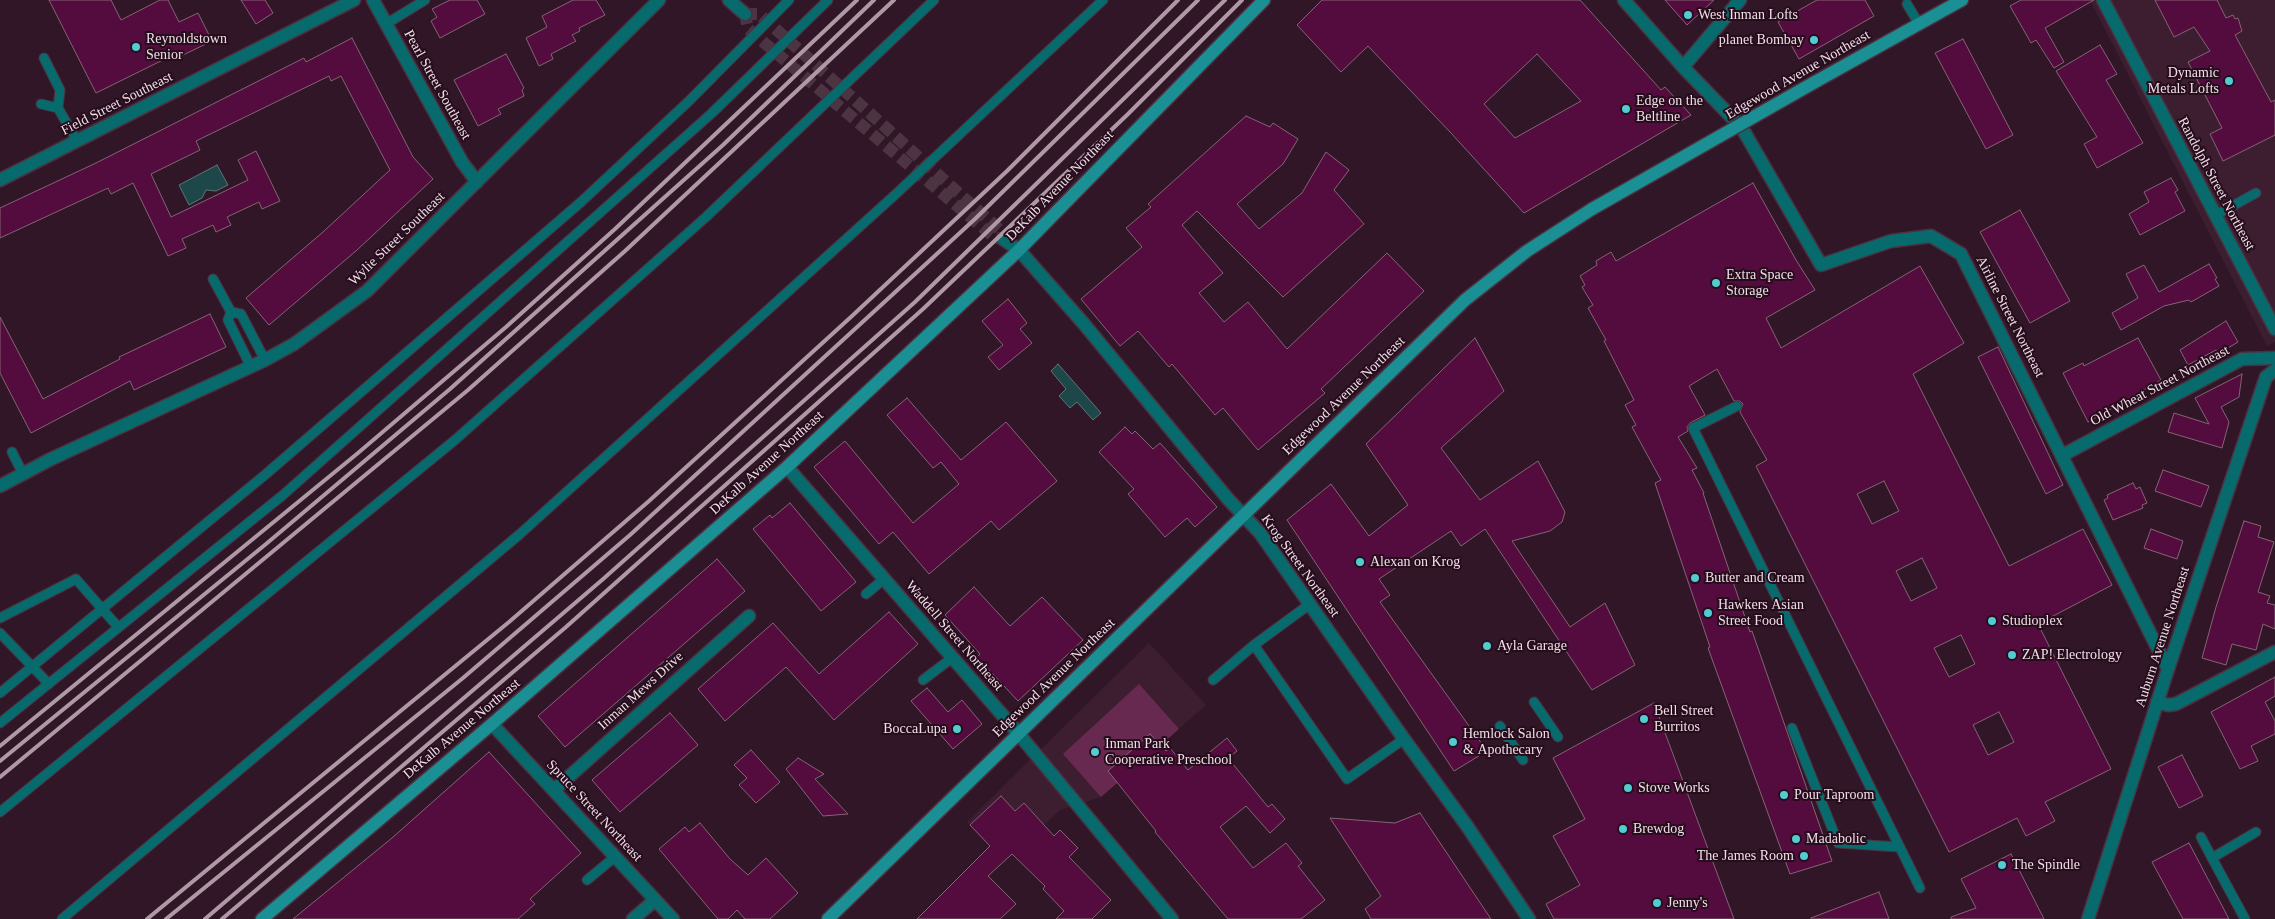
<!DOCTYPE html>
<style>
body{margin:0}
canvas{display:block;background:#301626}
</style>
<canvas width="2275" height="919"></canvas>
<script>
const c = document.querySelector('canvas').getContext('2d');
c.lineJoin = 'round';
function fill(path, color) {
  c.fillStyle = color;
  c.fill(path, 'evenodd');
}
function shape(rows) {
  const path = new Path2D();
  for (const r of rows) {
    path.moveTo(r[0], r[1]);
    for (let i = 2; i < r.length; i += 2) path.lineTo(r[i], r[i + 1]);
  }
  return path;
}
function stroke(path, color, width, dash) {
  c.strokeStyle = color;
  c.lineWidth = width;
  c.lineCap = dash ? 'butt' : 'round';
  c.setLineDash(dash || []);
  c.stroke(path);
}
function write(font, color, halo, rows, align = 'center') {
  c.font = font + ' "Times New Roman",serif';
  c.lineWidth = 4;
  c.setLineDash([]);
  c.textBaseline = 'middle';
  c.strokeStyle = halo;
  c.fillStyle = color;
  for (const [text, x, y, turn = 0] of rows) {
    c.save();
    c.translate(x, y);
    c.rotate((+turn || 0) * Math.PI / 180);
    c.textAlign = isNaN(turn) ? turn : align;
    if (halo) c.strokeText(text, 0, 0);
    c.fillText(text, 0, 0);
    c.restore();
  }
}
fill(shape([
 [2090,0,2275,0,2275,342,2267,346],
 [1149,643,1206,705,1101,797,1060,810,1004,862,967,822]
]), '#3d1e31');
fill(shape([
 [1139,684,1179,729,1101,797,1063,754]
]), '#682951');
const water = shape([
 [217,165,228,185,216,191,206,190,202,198,189,205,179,185,217,165],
 [1058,364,1101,413,1093,420,1077,402,1070,408,1059,396,1066,389,1051,371,1058,364]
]);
fill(water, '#1d4748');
stroke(water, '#5d7478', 1);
const building = shape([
 [49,0,111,0,121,20,160,0,168,0,179,22,198,13,212,41,179,57,177,53,96,93,49,0],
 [241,0,265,0,273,13,256,24,241,0],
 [450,0,477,0,485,14,440,38,431,21,437,17,432,9,450,0],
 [573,0,596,0,605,15,579,28,580,31,572,35,576,41,551,54,553,59,539,66,526,38,547,27,542,16,573,0],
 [1322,0,1580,0,1661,90,1665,87,1691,115,1524,213,1451,133,1368,46,1341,72,1297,25,1322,0],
 [1537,54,1581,101,1515,138,1484,104,1537,54],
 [1665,0,1714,0,1687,25,1665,0],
 [1817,0,1865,0,1874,16,1799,59,1778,22,1817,0],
 [2021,0,2094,0,2045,28,2064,62,2054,68,2036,40,2031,43,2010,6,2021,0],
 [2155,0,2217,0,2226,18,2233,15,2235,19,2238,18,2242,31,2235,35,2271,102,2275,100,2275,135,2223,161,2210,134,2222,128,2188,62,2210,51,2194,27,2174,37,2155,0],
 [352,38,413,157,433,179,357,250,269,325,246,298,323,232,390,170,341,76,331,81,329,76,196,141,200,150,151,174,171,217,248,180,238,160,256,151,280,201,262,209,259,202,227,217,231,225,216,232,213,225,182,239,186,248,168,256,133,183,111,194,108,188,0,238,0,208,96,163,304,58,306,62,352,38],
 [1963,39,2013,135,1986,149,1935,53,1963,39],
 [2100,45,2117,74,2106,80,2143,143,2097,168,2084,144,2097,137,2056,71,2100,45],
 [506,54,524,88,522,90,524,96,498,109,501,114,478,126,454,80,506,54],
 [1246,116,1270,127,1273,123,1298,139,1283,164,1237,204,1259,229,1302,193,1326,152,1349,170,1334,190,1364,224,1283,297,1197,211,1182,225,1223,273,1199,293,1224,322,1248,302,1287,349,1387,253,1424,291,1321,389,1325,393,1258,450,1223,408,1215,415,1172,364,1169,367,1138,331,1120,346,1081,299,1142,247,1126,228,1151,207,1148,204,1246,116],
 [2171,178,2178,190,2175,192,2185,211,2140,235,2129,214,2149,202,2144,192,2171,178],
 [1753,183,1796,260,1815,290,1766,318,1781,348,1920,266,1964,343,1913,374,2009,566,2083,529,2112,585,2038,624,2111,769,2045,802,2055,821,2026,836,2017,818,1949,852,1756,466,1767,460,1740,412,1743,404,1740,401,1734,401,1717,369,1689,386,1705,415,1690,423,1687,427,1688,431,1678,437,1697,468,1692,470,1704,493,1703,493,1750,632,1752,631,1832,861,1790,874,1708,648,1710,647,1655,483,1661,480,1632,427,1636,425,1625,405,1634,400,1604,341,1606,340,1588,308,1593,305,1582,287,1585,285,1580,276,1597,265,1596,261,1611,252,1616,261,1753,183],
 [1884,481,1899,511,1872,524,1857,494,1884,481],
 [1922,558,1937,588,1911,601,1896,571,1922,558],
 [1961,635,1975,664,1949,677,1934,648,1961,635],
 [1999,712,2014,742,1988,755,1973,725,1999,712],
 [2020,210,2070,301,2030,323,1980,232,2020,210],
 [2209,264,2217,278,2215,279,2219,286,2191,302,2189,300,2164,306,2121,330,2112,313,2138,298,2126,274,2144,265,2159,292,2209,264],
 [1008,299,1027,323,1020,329,1032,343,999,370,988,357,1003,345,982,321,1008,299],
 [210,314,226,347,134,390,130,381,31,433,0,373,0,317,43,399,120,359,119,357,210,314],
 [2226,321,2238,342,2218,354,2216,350,2188,365,2180,350,2226,321],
 [1475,338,1504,391,1441,448,1480,500,1538,461,1565,512,1562,522,1550,531,1512,541,1570,627,1605,603,1635,665,1592,690,1485,529,1461,546,1451,531,1379,579,1390,595,1380,602,1487,751,1454,771,1287,520,1331,484,1369,536,1408,505,1366,444,1475,338],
 [2138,338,2161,380,2088,422,2063,373,2083,363,2084,366,2138,338],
 [1998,347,2063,485,2046,494,1978,357,1998,347],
 [2242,374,2239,397,2221,407,2229,422,2222,448,2168,432,2174,413,2209,424,2195,398,2242,374],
 [907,398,961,460,1006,422,1057,481,999,530,991,521,929,574,893,532,879,544,814,467,845,441,913,523,959,484,941,462,933,468,887,415,907,398],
 [1125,427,1132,434,1135,431,1153,449,1160,443,1217,507,1195,527,1187,518,1165,537,1128,494,1134,489,1099,452,1125,427],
 [2163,470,2209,486,2201,507,2155,491,2163,470],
 [2133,483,2136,489,2140,487,2147,503,2142,505,2143,508,2113,520,2104,500,2108,498,2107,495,2133,483],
 [790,503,856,582,821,611,753,529,770,515,772,518,790,503],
 [2244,521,2261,526,2258,537,2274,542,2258,592,2270,596,2267,603,2275,605,2275,629,2263,624,2256,650,2232,644,2226,665,2202,658,2216,607,2244,521],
 [2151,529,2183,541,2177,559,2144,548,2151,529],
 [717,559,745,591,565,747,538,716,717,559],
 [974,587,1010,626,1042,597,1083,640,1018,701,977,657,980,654,945,615,974,587],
 [889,612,918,644,834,720,786,667,725,721,698,689,773,623,819,674,889,612],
 [2275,677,2275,696,2265,702,2275,721,2275,734,2251,746,2258,761,2240,769,2211,712,2275,677],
 [927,688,948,712,962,700,982,724,953,749,911,701,927,688],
 [1654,703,1734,919,1554,919,1546,904,1580,885,1553,836,1585,819,1553,758,1654,703],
 [670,713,698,745,620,812,592,780,670,713],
 [1150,734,1166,751,1170,748,1188,770,1227,738,1237,751,1228,758,1268,807,1272,804,1285,819,1270,833,1246,806,1220,827,1253,868,1286,843,1302,863,1298,866,1325,900,1301,919,1228,919,1155,832,1156,831,1108,771,1150,734],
 [751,750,780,782,756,803,739,785,747,778,734,765,751,750],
 [489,752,581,853,530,899,535,904,518,919,293,919,392,838,489,752],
 [2182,755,2203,796,2179,808,2158,767,2182,755],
 [798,758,824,774,815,779,848,814,823,816,786,769,798,758],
 [1001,796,1015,811,1024,803,1054,836,1060,830,1078,848,1069,857,1111,900,1092,919,1056,919,1064,911,1043,889,1045,886,1012,854,988,876,1016,904,1000,919,917,919,990,846,970,825,1001,796],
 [1420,813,1491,919,1371,919,1365,909,1381,896,1330,818,1395,823,1420,813],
 [700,823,730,859,748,875,766,858,798,893,770,919,745,919,737,910,728,919,718,919,659,849,685,827,689,832,700,823],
 [2189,843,2229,919,2183,919,2152,862,2189,843],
 [2011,854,2044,919,1951,919,1951,917,1976,908,1961,879,2011,854],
 [1879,892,1889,919,1811,919,1811,918,1879,892]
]);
fill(building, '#540b3d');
stroke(building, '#836475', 1);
stroke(shape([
 [745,14,759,14,1001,231,1003,239,995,238,748,29,745,14]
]), '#4d3443', 12, [12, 6]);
const service = shape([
 [1907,4,1919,24],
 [386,24,425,0],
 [44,58,60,90,58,108,77,141],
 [41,104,58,108],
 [2216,215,2256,193],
 [213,279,231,312,228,320,251,367],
 [231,312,241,314,265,360],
 [1737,406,1693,428,1920,888],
 [12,452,23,474],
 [866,594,884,579],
 [0,618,76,579,118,627],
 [0,633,49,684],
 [1254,645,1347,779,1404,739],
 [923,680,952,658],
 [1213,680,1254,645,1310,604],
 [0,693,266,474,581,202,689,101,789,0],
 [1534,702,1558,737],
 [0,723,283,495,712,113,828,0],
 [1500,726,1523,760],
 [1792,728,1838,843,1899,847],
 [0,812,455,440,706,217,934,0],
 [2201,837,2212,858],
 [587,880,616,856],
 [62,919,520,534,897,193,1103,0],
 [2245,919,2212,858,2256,832]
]);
const minor = shape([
 [373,0,462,162,477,182],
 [729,0,745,14],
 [1624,0,1683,67,1742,128,1821,265,1891,241,1931,236,1961,254,2168,669],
 [1683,67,1740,0],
 [0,180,354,0],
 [1003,239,1019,250,1084,324,1228,499,1260,533,1404,739,1467,826,1529,919],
 [2063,455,2242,359,2275,358],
 [787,467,1018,733,1172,919],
 [0,486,51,459,265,360,294,344,367,291,659,0],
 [2157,702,2168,705,2176,704,2275,652],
 [492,724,673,919],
 [554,790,749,616],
 [633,919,655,900]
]);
const tertiary = shape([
 [2103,0,2275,329],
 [2088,919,2168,669,2266,377,2275,370]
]);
const secondary = shape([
 [1815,82,1962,0],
 [262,919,492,724,787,467,1019,250,1264,0],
 [828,919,1465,300,1527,251,1592,209]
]);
stroke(service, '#4b3241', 11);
stroke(minor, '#4b3241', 15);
stroke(tertiary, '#4b3241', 15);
stroke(secondary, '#4b3241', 15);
stroke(service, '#076a6d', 9);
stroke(minor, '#076a6d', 12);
stroke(tertiary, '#076a6d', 12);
stroke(secondary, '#1b9094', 12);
stroke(shape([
 [0,746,358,453,506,327,615,229,857,0],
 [0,761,266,544,450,389,723,145,874,0],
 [0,777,468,390,625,251,894,0],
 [147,919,509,622,649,501,852,316,1007,171,1178,0],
 [166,919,463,678,630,535,975,219,1198,0],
 [205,919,602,580,915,302,1225,0],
 [222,919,566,627,923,309,1127,115,1242,0]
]), '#af99a5', 4);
const secondaryBridge = shape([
 [1592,209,1815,82]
]);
stroke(secondaryBridge, '#4b3241', 15, []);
stroke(secondaryBridge, '#1b9094', 12);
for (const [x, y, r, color] of [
 [1688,15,5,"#52ccd0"],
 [1814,40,5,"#52ccd0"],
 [136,47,5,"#52ccd0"],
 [2229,81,5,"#52ccd0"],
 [1626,109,5,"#52ccd0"],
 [1716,283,5,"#52ccd0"],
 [1360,562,5,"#52ccd0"],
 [1695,578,5,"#52ccd0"],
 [1708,613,5,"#52ccd0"],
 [1992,621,5,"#52ccd0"],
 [1487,646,5,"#52ccd0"],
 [2012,655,5,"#52ccd0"],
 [1644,719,5,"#52ccd0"],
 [957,729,5,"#52ccd0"],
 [1453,742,5,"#52ccd0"],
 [1095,752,5,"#52ccd0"],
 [1628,788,5,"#52ccd0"],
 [1784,795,5,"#52ccd0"],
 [1623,829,5,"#52ccd0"],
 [1796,839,5,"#52ccd0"],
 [1804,856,5,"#52ccd0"],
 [2002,865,5,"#52ccd0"],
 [1657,903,5,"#52ccd0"]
]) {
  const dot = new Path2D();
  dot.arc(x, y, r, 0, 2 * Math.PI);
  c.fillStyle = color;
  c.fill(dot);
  stroke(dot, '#260d1c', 2);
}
write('14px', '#f1dee8', '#260d1c', [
 ["West Inman Lofts",1698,15],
 ["Reynoldstown",146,39],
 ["Senior",146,55],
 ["planet Bombay",1804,40,"right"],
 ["Dynamic",2219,73,"right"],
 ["Metals Lofts",2219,89,"right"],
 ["Edge on the",1636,101],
 ["Beltline",1636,117],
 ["Extra Space",1726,275],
 ["Storage",1726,291],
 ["Alexan on Krog",1370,562],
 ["Butter and Cream",1705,578],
 ["Hawkers Asian",1718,605],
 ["Street Food",1718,621],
 ["Studioplex",2002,621],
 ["Ayla Garage",1497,646],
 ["ZAP! Electrology",2022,655],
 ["Bell Street",1654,711],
 ["Burritos",1654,727],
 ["BoccaLupa",947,729,"right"],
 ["Hemlock Salon",1463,734],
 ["& Apothecary",1463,750],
 ["Inman Park",1105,744],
 ["Cooperative Preschool",1105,760],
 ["Stove Works",1638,788],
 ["Pour Taproom",1794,795],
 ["Brewdog",1633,829],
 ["Madabolic",1806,839],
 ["The James Room",1794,856,"right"],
 ["The Spindle",2012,865],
 ["Jenny's",1667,903]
], 'left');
write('14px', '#f1dee8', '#260d1c', [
 ["Edgewood Avenue Northeast",1798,75,-30],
 ["Pearl Street Southeast",437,85,61],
 ["Field Street Southeast",117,104,-27],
 ["Randolph Street Northeast",2216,184,62],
 ["DeKalb Avenue Northeast",1060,186,-46],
 ["Wylie Street Southeast",397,239,-44],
 ["Airline Street Northeast",2010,317,63],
 ["Old Wheat Street Northeast",2160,386,-28],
 ["Edgewood Avenue Northeast",1344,396,-44],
 ["DeKalb Avenue Northeast",767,463,-42],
 ["Krog Street Northeast",1300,566,54],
 ["Waddell Street Northeast",954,636,49],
 ["Auburn Avenue Northeast",2163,637,-72],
 ["Edgewood Avenue Northeast",1054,678,-44],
 ["Inman Mews Drive",641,691,-42],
 ["DeKalb Avenue Northeast",462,729,-40],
 ["Spruce Street Northeast",594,811,47]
]);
</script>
